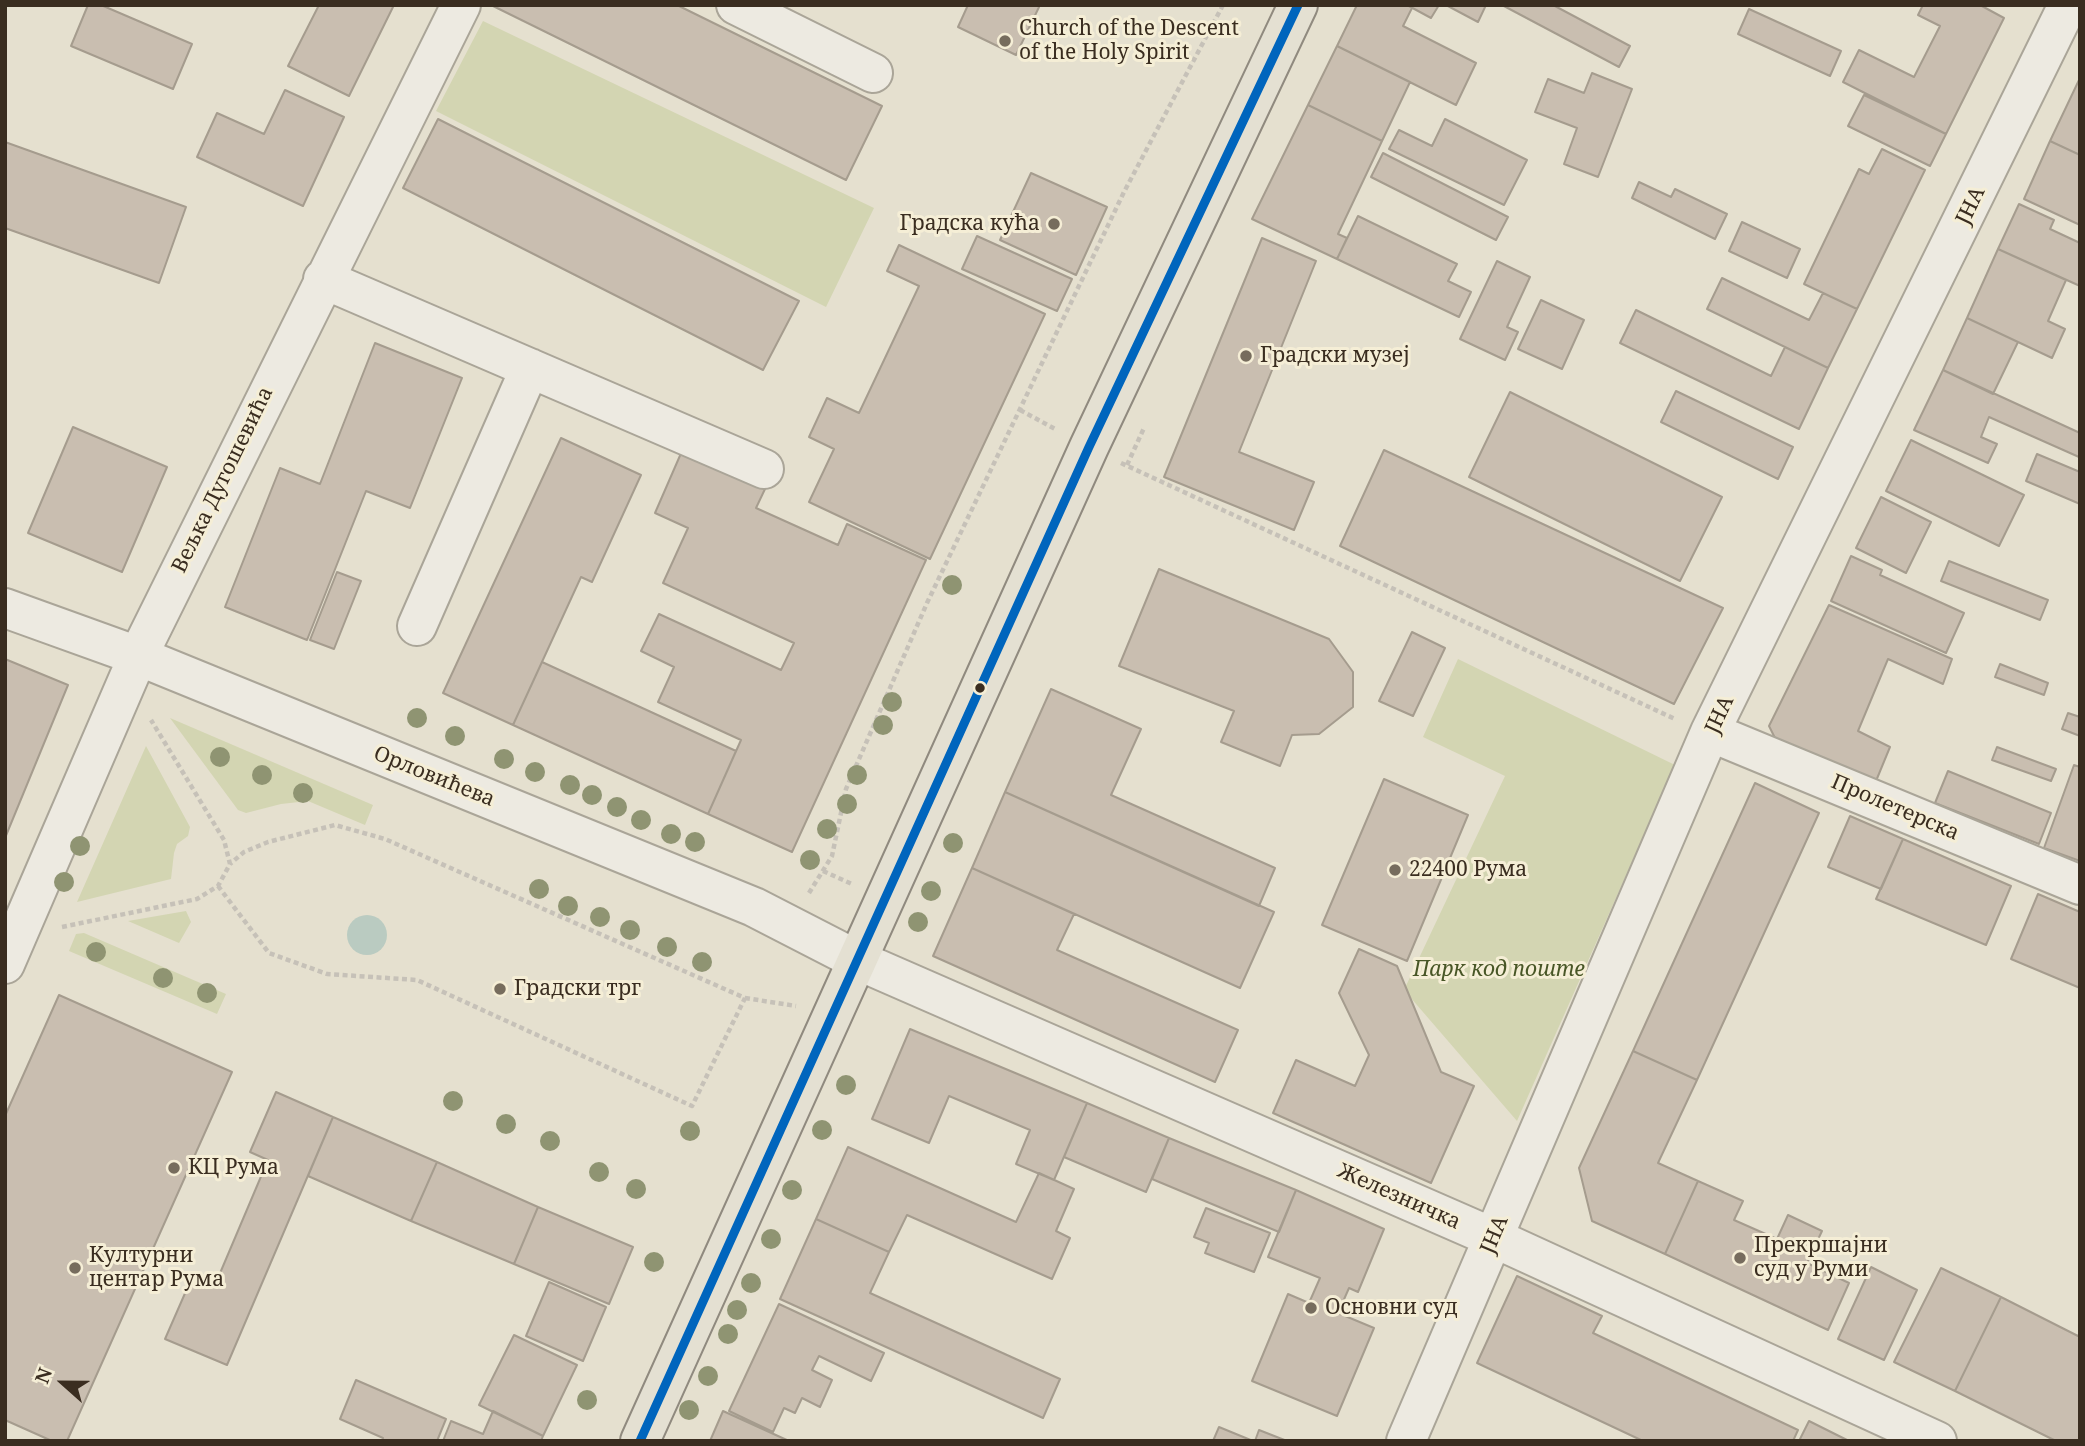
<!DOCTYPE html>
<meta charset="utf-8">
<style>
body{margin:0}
#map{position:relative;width:2085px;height:1446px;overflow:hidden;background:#e5e0cf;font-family:"Noto Serif",serif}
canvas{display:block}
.frame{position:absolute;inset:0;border:7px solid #3a2d20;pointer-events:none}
.north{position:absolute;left:28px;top:1348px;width:70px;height:70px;-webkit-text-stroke:5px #f5eed6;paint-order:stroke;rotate:291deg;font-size:19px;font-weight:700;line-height:28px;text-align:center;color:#3a2d20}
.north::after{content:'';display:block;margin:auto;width:24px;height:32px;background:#3a2d20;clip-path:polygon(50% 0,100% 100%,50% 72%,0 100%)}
</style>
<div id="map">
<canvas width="2085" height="1446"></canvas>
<div class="frame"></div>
<div class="north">N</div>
</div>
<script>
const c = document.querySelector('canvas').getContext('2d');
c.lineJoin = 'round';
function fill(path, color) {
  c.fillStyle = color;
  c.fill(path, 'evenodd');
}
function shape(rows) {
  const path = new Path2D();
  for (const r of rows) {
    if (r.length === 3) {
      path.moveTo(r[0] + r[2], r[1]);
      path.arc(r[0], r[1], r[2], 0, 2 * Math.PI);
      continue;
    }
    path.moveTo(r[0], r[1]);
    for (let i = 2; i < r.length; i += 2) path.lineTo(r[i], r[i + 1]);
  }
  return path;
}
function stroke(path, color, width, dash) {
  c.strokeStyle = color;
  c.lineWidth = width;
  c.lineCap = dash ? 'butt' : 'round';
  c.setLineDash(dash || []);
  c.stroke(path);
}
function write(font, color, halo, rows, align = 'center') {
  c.font = font + ' "Noto Serif",serif';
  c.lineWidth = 6;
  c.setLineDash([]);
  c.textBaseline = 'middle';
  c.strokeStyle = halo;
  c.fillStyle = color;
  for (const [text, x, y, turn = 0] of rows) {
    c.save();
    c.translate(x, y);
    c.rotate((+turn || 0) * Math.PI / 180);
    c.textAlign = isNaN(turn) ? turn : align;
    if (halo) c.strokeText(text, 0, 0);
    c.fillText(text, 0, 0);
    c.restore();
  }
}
fill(shape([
 [483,21,874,208,826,307,436,111],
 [1458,659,1675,765,1517,1121,1404,990,1505,776,1423,737],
 [170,718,373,805,365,825,308,801,281,804,246,813,238,810],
 [146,746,190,827,188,836,177,844,174,853,171,879,77,902],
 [186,911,191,922,179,943,128,921],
 [84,933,226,994,217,1014,69,951,76,934]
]), '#d3d5b2');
fill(shape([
 [367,935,20]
]), '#bacbc1');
const building = shape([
 [88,5,101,5,192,44,173,89,71,46,88,5],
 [319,5,394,5,349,96,288,66,319,5],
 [491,5,677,5,882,106,846,180,491,5],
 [968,5,1040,5,1016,55,958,27,968,5],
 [1357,5,1407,5,1412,8,1403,26,1476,63,1456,105,1337,46,1357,5],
 [1407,5,1439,5,1431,18,1407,5],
 [1446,5,1486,5,1478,22,1446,5],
 [1502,5,1553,5,1630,46,1619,67,1502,5],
 [1923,5,1980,5,2004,18,1946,134,1843,82,1859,50,1914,77,1940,26,1918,15,1923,5],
 [1749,9,1841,51,1830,76,1738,34,1749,9],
 [1337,46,1410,82,1382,141,1308,105,1337,46],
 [1592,73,1632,89,1598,177,1564,164,1577,128,1535,112,1548,79,1584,93,1592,73],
 [2079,80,2080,80,2080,155,2050,141,2079,80],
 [285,90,344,117,303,206,197,157,217,113,264,134,285,90],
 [1864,95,1946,134,1930,166,1848,126,1864,95],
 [1308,105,1382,141,1338,234,1347,238,1337,259,1252,219,1308,105],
 [438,119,799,301,763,370,403,188,438,119],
 [1445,119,1527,160,1504,205,1389,149,1399,130,1432,146,1445,119],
 [2050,141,2080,155,2080,225,2024,199,2050,141],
 [5,142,186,207,159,283,5,228,5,142],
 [1882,149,1925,170,1857,309,1804,284,1859,169,1869,174,1882,149],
 [1383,153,1508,217,1496,240,1371,177,1383,153],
 [1031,173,1107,207,1076,275,1000,240,1031,173],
 [1639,182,1671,197,1675,189,1727,214,1715,239,1632,198,1639,182],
 [2019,204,2054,220,2050,229,2080,243,2080,286,1998,249,2019,204],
 [1358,216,1457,264,1448,281,1471,292,1459,317,1337,259,1358,216],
 [1742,222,1800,249,1787,278,1729,251,1742,222],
 [977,236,1072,279,1057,311,962,269,977,236],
 [1262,238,1316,261,1239,452,1314,482,1294,530,1164,477,1262,238],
 [899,245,1045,314,930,559,809,502,834,449,809,437,827,398,859,413,919,286,887,271,899,245],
 [1998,249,2066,280,2048,321,2065,329,2052,358,1967,318,1998,249],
 [1497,261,1530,277,1507,327,1518,332,1505,360,1460,339,1497,261],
 [1722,278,1809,320,1823,293,1857,309,1828,368,1707,309,1722,278],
 [1541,300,1584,320,1562,369,1518,349,1541,300],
 [1636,310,1771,376,1785,347,1828,368,1799,429,1620,343,1636,310],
 [1967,318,2018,342,1993,394,1943,370,1967,318],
 [375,343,462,378,410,508,366,491,307,640,225,607,280,468,320,484,375,343],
 [1943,370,2080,433,2079,457,1989,417,1981,437,1997,444,1988,463,1914,430,1943,370],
 [1676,391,1793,447,1778,479,1661,422,1676,391],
 [1510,392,1722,497,1680,581,1469,477,1510,392],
 [73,427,167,467,122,572,28,533,73,427],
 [561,438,641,475,592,582,581,577,513,725,443,693,561,438],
 [1911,440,2024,495,1999,546,1886,491,1911,440],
 [1384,450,1723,608,1674,704,1340,546,1384,450],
 [682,451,765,489,756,508,838,545,847,524,926,560,792,852,708,814,741,740,658,702,674,667,641,651,659,614,781,670,794,643,663,583,688,528,655,513,682,451],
 [2037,454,2080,472,2080,504,2026,481,2037,454],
 [1881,497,1931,522,1906,573,1856,548,1881,497],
 [1851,556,1882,570,1880,575,1964,613,1946,653,1831,601,1851,556],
 [1949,561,2048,600,2040,620,1941,581,1949,561],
 [1159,569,1329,639,1353,672,1353,707,1319,734,1292,735,1280,766,1221,742,1234,711,1119,666,1159,569],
 [337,572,361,581,334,649,310,640,337,572],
 [1829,605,1952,659,1943,684,1888,659,1858,731,1890,747,1876,781,1777,742,1769,726,1829,605],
 [1412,632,1445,648,1413,716,1379,701,1412,632],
 [5,659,68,685,5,838,5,659],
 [542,662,736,751,708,814,513,725,542,662],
 [2000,664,2048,683,2044,695,1995,677,2000,664],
 [1051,689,1141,729,1111,795,1275,868,1259,906,1005,792,1051,689],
 [2068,713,2080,717,2080,736,2062,729,2068,713],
 [1997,747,2056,769,2051,781,1992,760,1997,747],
 [2074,765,2080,767,2080,861,2044,848,2074,765],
 [1948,771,2051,813,2039,844,1935,803,1948,771],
 [1384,779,1468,815,1407,961,1322,925,1384,779],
 [1755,783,1819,813,1697,1080,1633,1051,1755,783],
 [1005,792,1274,912,1240,988,972,868,1005,792],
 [1850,816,1903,839,1881,889,1828,867,1850,816],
 [1903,839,2011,886,1986,945,1876,899,1903,839],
 [972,868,1074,914,1057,950,1238,1030,1215,1082,933,956,972,868],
 [2038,894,2080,912,2080,988,2011,959,2038,894],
 [1359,949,1397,966,1441,1072,1474,1086,1431,1183,1273,1113,1296,1060,1355,1086,1369,1055,1339,993,1359,949],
 [59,995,232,1072,67,1441,52,1441,5,1420,5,1116,59,995],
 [910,1029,1087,1103,1054,1180,1016,1164,1030,1130,949,1096,929,1143,872,1119,910,1029],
 [1633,1051,1697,1080,1658,1163,1698,1181,1665,1254,1592,1221,1579,1168,1633,1051],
 [276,1092,333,1117,227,1365,165,1339,193,1275,215,1285,268,1160,250,1152,276,1092],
 [1087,1103,1169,1138,1146,1192,1064,1157,1087,1103],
 [333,1117,437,1162,411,1221,308,1176,333,1117],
 [1169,1138,1296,1190,1279,1232,1152,1179,1169,1138],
 [848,1147,1016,1222,1039,1173,1074,1189,1056,1231,1070,1238,1052,1279,907,1215,889,1252,816,1219,848,1147],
 [437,1162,538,1207,514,1264,411,1221,437,1162],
 [1698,1181,1743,1201,1734,1220,1777,1239,1788,1215,1822,1231,1807,1263,1849,1283,1828,1330,1665,1254,1698,1181],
 [1296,1190,1384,1229,1358,1292,1349,1288,1338,1313,1374,1328,1337,1416,1252,1381,1288,1294,1309,1303,1320,1278,1268,1257,1296,1190],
 [538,1207,633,1247,609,1304,514,1264,538,1207],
 [1206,1208,1270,1233,1254,1272,1205,1253,1209,1243,1194,1237,1206,1208],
 [816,1219,889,1252,870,1293,1060,1379,1043,1418,780,1299,816,1219],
 [1871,1267,1917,1290,1884,1360,1838,1339,1871,1267],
 [1941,1268,2001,1297,1955,1391,1894,1362,1941,1268],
 [1517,1276,1602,1316,1593,1333,1798,1430,1793,1441,1643,1441,1477,1363,1517,1276],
 [549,1282,606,1307,583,1361,526,1336,549,1282],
 [2001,1297,2078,1336,2080,1333,2080,1441,2056,1441,1955,1391,2001,1297],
 [779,1304,884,1353,871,1381,819,1356,812,1370,832,1380,820,1407,802,1398,795,1413,784,1408,773,1432,729,1411,779,1304],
 [514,1335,577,1365,543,1436,479,1405,514,1335],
 [356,1380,446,1419,437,1441,382,1441,383,1438,340,1419,356,1380],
 [493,1411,543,1436,541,1441,443,1441,451,1421,483,1434,493,1411],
 [723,1411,789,1441,710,1441,723,1411],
 [1809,1421,1849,1441,1799,1441,1809,1421],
 [1219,1427,1253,1441,1213,1441,1219,1427],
 [1259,1430,1287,1441,1255,1441,1259,1430]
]);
fill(building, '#c9beb0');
stroke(building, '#a59c8e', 2);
const minor = shape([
 [736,5,873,73],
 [323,279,764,469],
 [5,608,138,656,754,907,857,960,1494,1238,1937,1441],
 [417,626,530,368],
 [1710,732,2080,885],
 [5,964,138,656,461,5],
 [1406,1441,1710,732,2068,5]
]);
const major = shape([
 [640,1441,1089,447,1298,5]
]);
stroke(minor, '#aaa598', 42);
stroke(major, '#908a7f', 42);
stroke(shape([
 [1020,410,1057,430],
 [1121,463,1675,719],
 [1127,465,1144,428],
 [823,871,852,884],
 [218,886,269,953,327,974,417,980,692,1106,745,998,385,839,335,825,268,842,244,852,230,864],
 [809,893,832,856,846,789,927,603,1124,192,1223,5],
 [62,927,197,899,218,886,230,864,224,840,151,720],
 [745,998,796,1006]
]), '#c6c1b8', 4.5, [5, 3.5]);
stroke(minor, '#edeae1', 38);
stroke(major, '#e4e0d2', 38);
stroke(shape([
 [640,1441,1089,447,1298,5]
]), '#0065bd', 9);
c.fillStyle = '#8f9472';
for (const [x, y] of [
 [952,585],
 [892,702],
 [417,718],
 [883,725],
 [455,736],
 [220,757],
 [504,759],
 [535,772],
 [262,775],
 [857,775],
 [570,785],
 [303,793],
 [592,795],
 [847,804],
 [617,807],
 [641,820],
 [827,829],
 [671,834],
 [695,842],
 [953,843],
 [80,846],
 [810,860],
 [64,882],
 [539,889],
 [931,891],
 [568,906],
 [600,917],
 [918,922],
 [630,930],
 [667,947],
 [96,952],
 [702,962],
 [163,978],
 [207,993],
 [846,1085],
 [453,1101],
 [506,1124],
 [822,1130],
 [690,1131],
 [550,1141],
 [599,1172],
 [636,1189],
 [792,1190],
 [771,1239],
 [654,1262],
 [751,1283],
 [737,1310],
 [728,1334],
 [708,1376],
 [587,1400],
 [689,1410]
]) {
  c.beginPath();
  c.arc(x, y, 10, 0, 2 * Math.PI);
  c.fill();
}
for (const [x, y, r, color] of [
 [1005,41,7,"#766c5d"],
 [1054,224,7,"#766c5d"],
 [1246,356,7,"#766c5d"],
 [980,688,6,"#3a2d20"],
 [1395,870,7,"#766c5d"],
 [500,989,7,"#766c5d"],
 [174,1168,7,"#766c5d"],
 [1740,1258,7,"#766c5d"],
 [75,1268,7,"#766c5d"],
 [1311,1308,7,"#766c5d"]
]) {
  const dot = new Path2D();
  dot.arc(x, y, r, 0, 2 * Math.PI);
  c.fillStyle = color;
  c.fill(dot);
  stroke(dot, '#f5eed6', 2.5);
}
write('21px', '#3a2d20', '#f5eed6', [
 ["Church of the Descent",1019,29],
 ["of the Holy Spirit",1019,53],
 ["Градска кућа",1040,224,"right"],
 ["Градски музеј",1260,356],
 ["22400 Рума",1409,870],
 ["Градски трг",514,989],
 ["КЦ Рума",188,1168],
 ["Прекршајни",1754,1246],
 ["суд у Руми",1754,1270],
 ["Културни",89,1256],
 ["центар Рума",89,1280],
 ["Основни суд",1325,1308]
], 'left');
write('21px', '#3a2d20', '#f5eed6', [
 ["ЈНА",1971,206,-64],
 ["Вељка Дугошевића",223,480,-64],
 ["ЈНА",1720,715,-65],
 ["Орловићева",434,777,22],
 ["Пролетерска",1895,808,23],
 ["Железничка",1399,1197,24],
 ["ЈНА",1495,1235,-67]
]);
write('italic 21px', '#485626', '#f5eed6', [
 ["Парк код поште",1499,970]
]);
</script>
